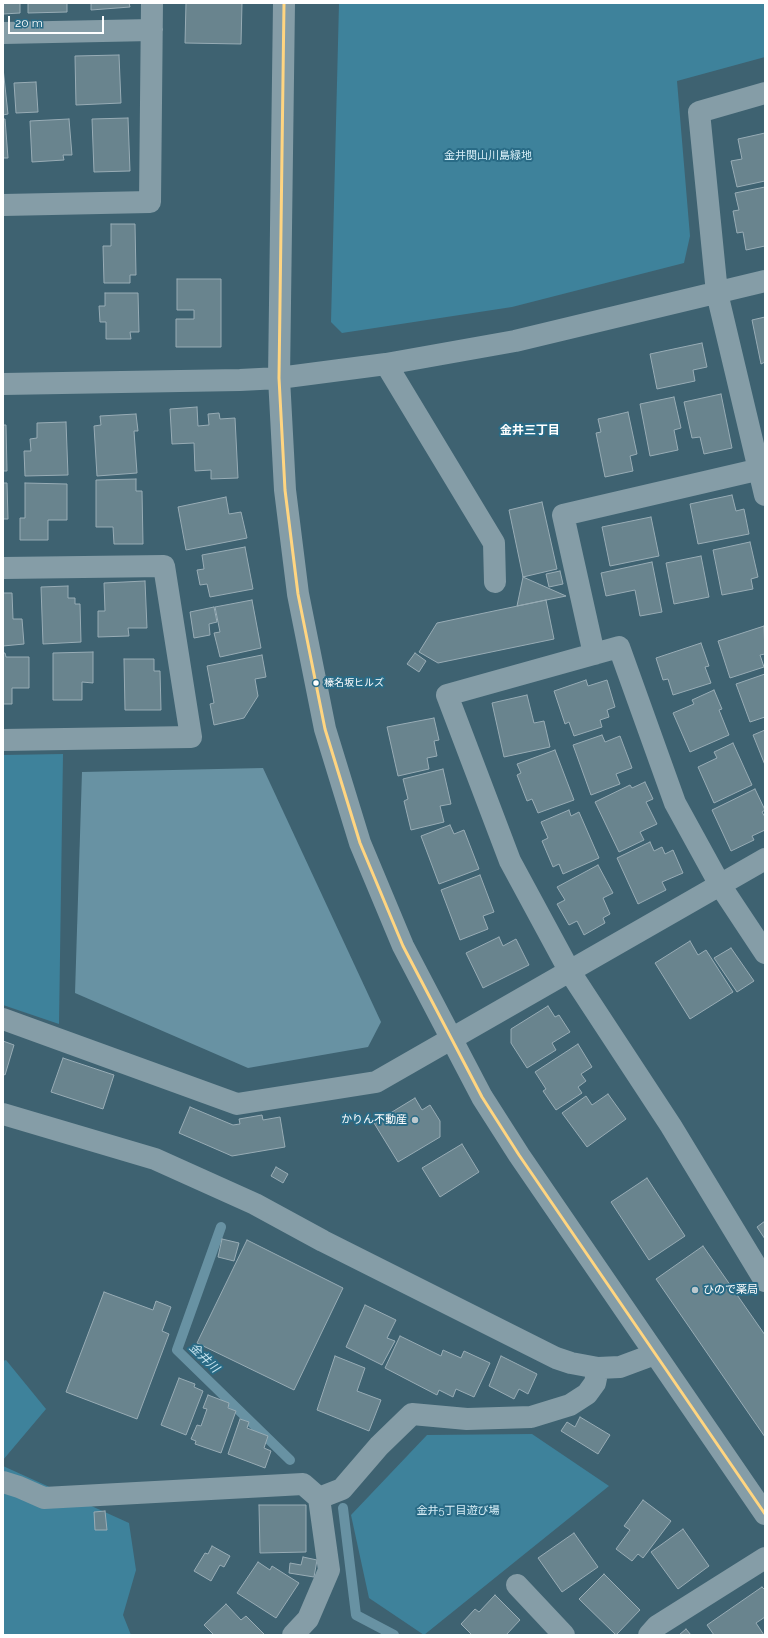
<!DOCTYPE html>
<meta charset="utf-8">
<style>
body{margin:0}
#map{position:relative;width:768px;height:1638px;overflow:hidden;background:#3e6271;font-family:Raleway,sans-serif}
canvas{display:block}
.frame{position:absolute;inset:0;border:4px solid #fff;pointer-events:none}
.scale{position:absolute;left:8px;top:16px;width:96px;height:18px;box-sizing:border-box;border:2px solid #fff;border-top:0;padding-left:5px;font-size:12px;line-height:14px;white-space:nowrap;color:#fff;-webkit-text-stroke:3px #296b86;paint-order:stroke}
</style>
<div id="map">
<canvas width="768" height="1638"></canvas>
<div class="frame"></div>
<div class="scale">20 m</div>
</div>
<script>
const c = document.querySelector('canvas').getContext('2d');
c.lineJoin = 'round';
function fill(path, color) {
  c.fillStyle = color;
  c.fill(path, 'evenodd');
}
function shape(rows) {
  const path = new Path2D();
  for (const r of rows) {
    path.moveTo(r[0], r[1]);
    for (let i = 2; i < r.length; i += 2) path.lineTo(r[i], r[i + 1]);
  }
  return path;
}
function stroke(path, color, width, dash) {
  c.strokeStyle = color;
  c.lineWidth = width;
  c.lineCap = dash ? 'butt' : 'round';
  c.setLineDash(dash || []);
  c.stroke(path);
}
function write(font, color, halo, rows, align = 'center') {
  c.font = font + ' Raleway,"Noto Sans JP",sans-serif';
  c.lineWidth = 4;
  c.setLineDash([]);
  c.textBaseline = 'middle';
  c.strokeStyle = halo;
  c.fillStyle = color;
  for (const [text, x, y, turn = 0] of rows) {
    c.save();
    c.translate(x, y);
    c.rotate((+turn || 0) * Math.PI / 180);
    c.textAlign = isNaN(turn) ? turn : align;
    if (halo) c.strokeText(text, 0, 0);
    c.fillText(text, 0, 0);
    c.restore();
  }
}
fill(shape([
 [339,3,765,3,765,57,677,81,690,236,684,263,512,307,342,333,331,322],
 [63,754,59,1024,3,1005,3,755],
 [6,1360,46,1409,3,1460,3,1361],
 [532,1434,609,1486,424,1635,369,1598,351,1515,427,1435],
 [3,1466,129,1523,136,1570,123,1615,131,1635,3,1635]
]), '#3e829b');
fill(shape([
 [263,768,381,1022,368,1047,248,1068,75,993,82,772]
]), '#6892a3');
stroke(shape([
 [221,1227,177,1350,290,1460],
 [343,1508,356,1615,394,1635]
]), '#6892a3', 10);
const building = shape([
 [3,3,20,3,20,13,3,14,3,3],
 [28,3,67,3,67,12,28,13,28,3],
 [91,3,129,3,130,7,91,10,91,3],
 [186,3,242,3,241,44,185,43,186,3],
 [119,55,121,103,76,105,75,56,119,55],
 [3,68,8,114,3,115,3,68],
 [36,82,38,112,16,113,14,83,36,82],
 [128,118,130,171,94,172,92,119,128,118],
 [3,119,5,119,8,158,3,158,3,119],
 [69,119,72,155,63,155,64,160,32,162,30,121,69,119],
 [765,133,765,181,737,187,731,161,742,159,738,139,765,133],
 [765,187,765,246,746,250,743,232,737,233,733,211,739,210,735,193,765,187],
 [111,224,135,224,136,275,130,275,130,283,104,283,103,246,111,246,111,224],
 [177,279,221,279,221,347,176,347,176,319,194,319,194,310,177,310,177,279],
 [105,293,138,293,139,332,130,332,131,339,106,339,106,322,100,322,99,306,105,306,105,293],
 [765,317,765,362,761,364,752,320,765,317],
 [702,343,707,367,693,370,695,381,657,389,650,354,702,343],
 [721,394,732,448,704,454,700,437,692,438,684,402,721,394],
 [674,397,681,428,674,430,678,450,650,456,640,404,674,397],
 [197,407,198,426,209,425,208,414,219,413,220,419,235,418,238,478,211,479,211,470,195,471,194,443,172,444,170,409,197,407],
 [628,412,637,454,630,456,633,471,605,477,596,433,601,432,598,419,628,412],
 [136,414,138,431,134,431,137,473,97,476,94,426,101,425,100,416,136,414],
 [66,422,68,475,25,476,24,451,31,451,30,439,37,438,37,423,66,422],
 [3,425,6,425,7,471,3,471,3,425],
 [136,479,136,491,142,491,143,544,114,544,113,527,96,527,96,480,136,479],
 [3,483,7,483,8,519,3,519,3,483],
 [25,483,67,484,67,520,48,520,48,540,20,540,20,518,25,518,25,483],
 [732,495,736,511,744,509,749,534,698,544,690,504,732,495],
 [226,497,229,514,241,512,247,538,186,550,178,507,226,497],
 [542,502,557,569,523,577,509,510,542,502],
 [651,517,659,556,610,566,602,527,651,517],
 [750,542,758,577,751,579,753,589,722,595,713,550,750,542],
 [245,547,253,589,210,597,207,584,200,585,197,570,204,569,202,555,245,547],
 [701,556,709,597,674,604,666,563,701,556],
 [652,562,662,612,640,616,635,590,606,596,601,573,652,562],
 [560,571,563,584,549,587,546,574,560,571],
 [523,577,566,596,517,606,523,577],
 [145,581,147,628,128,628,129,636,98,637,98,611,105,611,104,583,145,581],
 [68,586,68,598,75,598,75,604,80,604,81,642,43,644,41,587,68,586],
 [3,593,12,593,13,619,22,619,24,644,3,646,3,593],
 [252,600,261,648,220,657,214,633,220,632,215,607,252,600],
 [546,600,554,639,438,663,419,652,437,623,546,600],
 [214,607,217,622,209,624,210,635,194,638,190,612,214,607],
 [764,626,765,654,760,655,764,667,730,678,718,641,764,626],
 [701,643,709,666,705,667,711,683,673,695,668,679,663,680,656,658,701,643],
 [93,652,93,683,82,682,82,700,53,700,53,653,93,652],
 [3,653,5,653,6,657,29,657,29,688,12,688,12,704,3,704,3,653],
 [415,653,426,661,419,672,407,664,415,653],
 [262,655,266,677,255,679,258,696,244,718,214,725,210,704,214,703,207,666,262,655],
 [124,659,154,659,154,671,160,671,161,710,125,710,124,659],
 [765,674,765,717,750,722,736,684,765,674],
 [586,680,588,686,607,680,615,707,607,710,609,717,600,720,602,727,574,736,569,722,565,724,554,691,586,680],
 [714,690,722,709,719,710,729,735,690,752,673,713,694,704,692,700,714,690],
 [527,695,534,723,544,721,550,747,504,757,492,703,527,695],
 [434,718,439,740,434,741,437,756,427,758,429,769,398,776,387,727,434,718],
 [765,730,765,765,753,735,765,730],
 [602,735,605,742,620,736,632,768,616,774,620,784,591,795,573,745,602,735],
 [733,743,752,785,714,803,698,767,717,758,714,752,733,743],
 [555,750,574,800,538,813,532,799,527,801,517,775,521,773,517,764,555,750],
 [443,769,451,804,440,806,444,822,411,830,404,801,408,799,403,779,443,769],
 [645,782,653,799,646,802,657,824,640,832,644,840,619,852,595,802,630,785,632,788,645,782],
 [755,789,765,810,762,812,765,817,765,830,752,836,754,840,731,851,712,810,755,789],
 [569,810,571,816,579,812,599,858,563,874,559,864,553,867,542,841,548,838,541,822,569,810],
 [450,825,454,834,464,830,479,869,439,884,421,836,450,825],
 [650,842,654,851,662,847,665,854,673,850,683,873,662,882,666,890,638,904,617,858,650,842],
 [598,865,613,893,603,898,610,914,603,918,605,923,584,935,577,921,569,925,557,904,565,900,557,887,598,865],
 [480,875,494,912,483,916,488,929,460,940,441,890,480,875],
 [499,937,503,946,516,939,529,965,483,988,466,953,499,937],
 [690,941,698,955,706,950,733,992,690,1019,655,963,690,941],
 [731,948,754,981,737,992,714,958,731,948],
 [548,1006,555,1017,559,1015,570,1032,552,1043,556,1050,527,1068,511,1043,511,1029,548,1006],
 [3,1041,14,1045,5,1075,3,1074,3,1041],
 [578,1044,592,1067,581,1074,586,1081,578,1087,582,1093,556,1110,543,1091,546,1089,535,1072,578,1044],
 [63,1058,114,1075,103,1109,51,1092,63,1058],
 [608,1094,626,1119,587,1147,562,1113,586,1096,592,1105,608,1094],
 [415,1098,422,1110,430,1105,440,1121,440,1137,398,1162,374,1123,415,1098],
 [190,1107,233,1125,240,1124,239,1119,262,1115,263,1120,280,1117,285,1147,232,1156,179,1133,190,1107],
 [462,1144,479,1172,440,1197,422,1168,462,1144],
 [276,1167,288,1174,283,1183,271,1176,276,1167],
 [647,1178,685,1236,649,1260,611,1202,647,1178],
 [765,1221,765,1239,757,1227,765,1221],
 [222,1239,239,1243,234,1261,218,1257,222,1239],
 [247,1240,343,1288,294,1390,197,1343,247,1240],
 [703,1246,765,1335,765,1437,656,1279,703,1246],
 [104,1292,153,1310,156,1301,171,1307,162,1331,169,1334,137,1419,66,1392,104,1292],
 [365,1305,396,1320,387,1338,395,1341,382,1365,346,1347,365,1305],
 [400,1336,441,1356,443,1350,461,1358,464,1351,490,1363,474,1397,456,1389,453,1397,439,1390,437,1395,385,1368,400,1336],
 [335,1356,365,1368,357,1391,381,1400,369,1431,317,1410,335,1356],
 [501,1356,537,1374,528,1394,519,1389,514,1399,489,1386,501,1356],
 [179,1378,195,1384,194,1387,203,1391,186,1435,161,1425,179,1378],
 [208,1395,229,1403,228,1408,236,1411,221,1453,195,1444,196,1441,191,1439,197,1425,201,1426,207,1409,203,1408,208,1395],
 [580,1417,610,1435,598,1454,561,1431,567,1422,575,1427,580,1417],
 [240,1419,249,1422,247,1428,268,1436,264,1448,271,1451,265,1468,228,1454,240,1419],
 [643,1500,671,1521,643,1558,638,1554,632,1561,616,1549,630,1530,624,1526,643,1500],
 [259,1505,306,1505,306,1552,260,1553,259,1505],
 [105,1511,107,1530,95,1530,94,1512,105,1511],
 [683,1529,709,1566,678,1589,651,1552,683,1529],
 [574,1533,598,1567,562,1592,538,1558,574,1533],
 [212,1546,230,1556,224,1567,220,1565,211,1581,194,1571,205,1553,208,1554,212,1546],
 [303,1557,317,1560,314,1577,289,1573,290,1563,301,1565,303,1557],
 [258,1562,270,1570,272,1566,299,1583,276,1618,237,1593,258,1562],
 [604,1574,640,1610,616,1635,579,1599,604,1574],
 [762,1587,765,1590,765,1617,756,1623,764,1635,714,1635,707,1625,762,1587],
 [495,1595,520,1620,506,1635,472,1635,461,1624,475,1609,479,1612,495,1595],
 [226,1604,241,1620,246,1616,264,1634,262,1635,214,1635,204,1625,226,1604],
 [686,1629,691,1635,679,1635,686,1629]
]);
fill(building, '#69848e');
stroke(building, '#98acb5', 1);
stroke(shape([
 [284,3,279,378,285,490,298,594,325,729,360,843,403,946,482,1097,519,1155,765,1514],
 [3,33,152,30],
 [765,93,699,112,717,293,765,495],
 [3,205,150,202,152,3],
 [386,364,494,543,495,582],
 [3,384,240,380,279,378,386,364,515,341,765,281],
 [3,568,164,566,191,737,3,740],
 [594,654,563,515,765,468],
 [765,953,720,885,675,803,619,647,447,695,510,861,570,972,671,1126,765,1281],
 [3,1019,237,1104,376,1082,765,859],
 [3,1114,155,1159,255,1204,323,1241,556,1358,571,1363,598,1368,620,1367,655,1354],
 [3,1482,19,1487,44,1498,303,1484,319,1498],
 [517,1585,564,1635],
 [293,1635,308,1619,329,1570,319,1498,342,1489,379,1446,412,1414,467,1419,531,1417,570,1405,587,1394,595,1383,598,1368],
 [649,1635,657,1626,765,1558]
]), '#859da7', 22);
stroke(shape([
 [284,3,279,378,285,490,298,594,325,729,360,843,403,946,482,1097,519,1155,765,1514]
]), '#ffd580', 3);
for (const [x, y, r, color] of [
 [316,683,3.5,"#fff"],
 [415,1120,4,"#bbc8cd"],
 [695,1290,4,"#bbc8cd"]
]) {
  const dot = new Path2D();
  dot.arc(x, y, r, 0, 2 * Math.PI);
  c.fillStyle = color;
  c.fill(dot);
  stroke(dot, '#296b86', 1.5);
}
write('10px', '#fff', '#296b86', [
 ["榛名坂ヒルズ",324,683]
], 'left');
write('11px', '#d8eef6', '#296b86', [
 ["金井関山川島緑地",488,156],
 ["金井5丁目遊び場",458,1511]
]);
write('11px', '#fff', '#296b86', [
 ["かりん不動産",407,1120],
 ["ひので薬局",703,1290,"left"]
], 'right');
write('bold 12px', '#fff', '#296b86', [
 ["金井三丁目",530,430]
]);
write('italic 12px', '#c9e6f1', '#296b86', [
 ["金井川",204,1358,44]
]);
</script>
